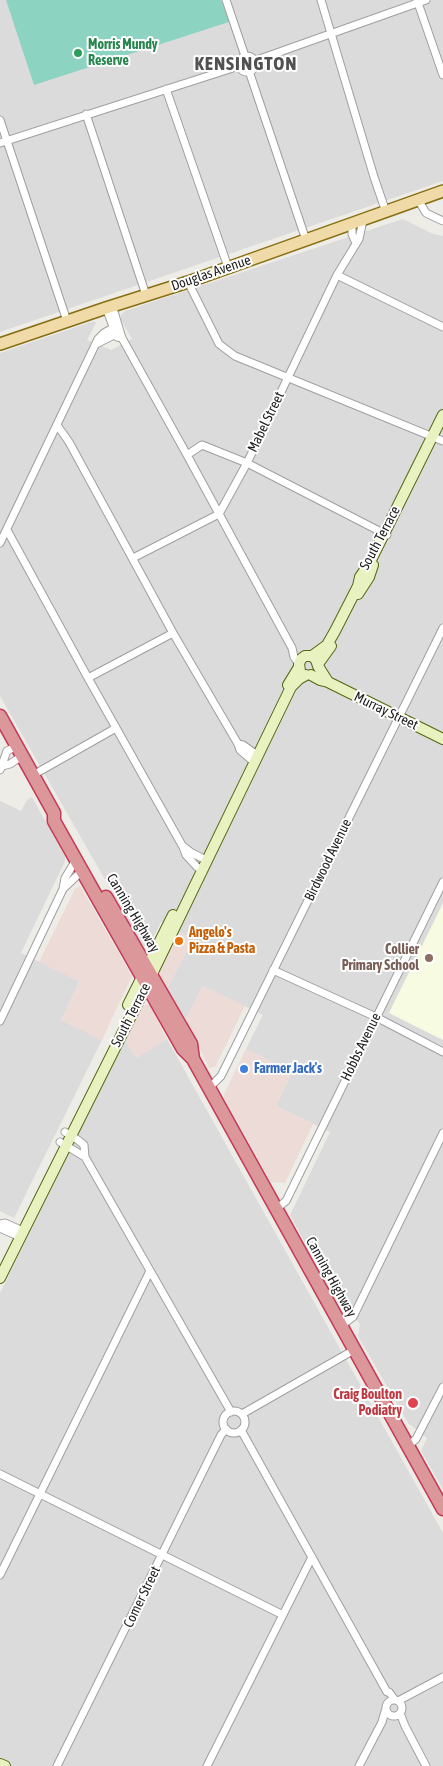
<!DOCTYPE html>
<style>
body{margin:0}
canvas{display:block;background:#eeece6}
</style>
<canvas width="443" height="1766"></canvas>
<script>
const c = document.querySelector('canvas').getContext('2d');
c.lineJoin = 'round';
function fill(path, color) {
  c.fillStyle = color;
  c.fill(path, 'evenodd');
}
function shape(rows) {
  const path = new Path2D();
  for (const r of rows) {
    if (r.length === 3) {
      path.moveTo(r[0] + r[2], r[1]);
      path.arc(r[0], r[1], r[2], 0, 2 * Math.PI);
      continue;
    }
    path.moveTo(r[0], r[1]);
    for (let i = 2; i < r.length; i += 2) path.lineTo(r[i], r[i + 1]);
  }
  return path;
}
function stroke(path, color, width, dash) {
  c.strokeStyle = color;
  c.lineWidth = width;
  c.lineCap = dash ? 'butt' : 'round';
  c.setLineDash(dash || []);
  c.stroke(path);
}
function write(font, color, halo, rows, align = 'center') {
  c.font = font + ' "Asap Condensed",sans-serif';
  c.lineWidth = 4;
  c.setLineDash([]);
  c.textBaseline = 'middle';
  c.strokeStyle = halo;
  c.fillStyle = color;
  for (const [text, x, y, turn = 0] of rows) {
    c.save();
    c.translate(x, y);
    c.rotate((+turn || 0) * Math.PI / 180);
    c.textAlign = isNaN(turn) ? turn : align;
    if (halo) c.strokeText(text, 0, 0);
    c.fillText(text, 0, 0);
    c.restore();
  }
}
fill(shape([
 [0,0,443,0,443,181,0,332],
 [403,219,433,234,443,236,443,1489,421,1451,427,1438,408,1423,358,1336,360,1324,347,1306,340,1307,290,1215,330,1132,276,1106,292,1072,246,1049,263,1015,203,986,186,1019,167,989,193,939,161,922,150,944,148,946,143,946,0,696,0,353,94,321,96,323,87,340,111,350,132,339,121,320,121,315,125,311],
 [32,797,65,857,65,861,21,953,80,981,61,1020,102,1040,14,1218,0,1211,0,801,21,811,27,800],
 [167,1039,443,1533,443,1766,0,1766,0,1293,125,1040,136,1058]
]), '#dcdbdb');
fill(shape([
 [80,886,132,976,102,1040,61,1020,80,982,39,962,75,889],
 [178,931,193,939,167,989,159,974,159,969],
 [203,986,245,1006,215,1067,209,1068,186,1019],
 [149,1004,167,1039,136,1058,125,1040,141,1006],
 [246,1049,292,1072,276,1106,313,1124,285,1183,271,1182,224,1098,224,1094]
]), '#eddbd7');
fill(shape([
 [443,903,443,1040,389,1013]
]), '#f7fbe1');
fill(shape([
 [6,0,221,0,229,22,34,85]
]), '#8dd3c2');
const street = shape([
 [226,0,245,56],
 [321,0,374,177,386,212],
 [417,0,443,75],
 [247,64,8],
 [254,61,426,0],
 [249,71,306,240],
 [166,89,228,267],
 [86,114,146,295],
 [0,120,67,321],
 [0,143,239,66],
 [419,201,426,213,443,221],
 [352,224,352,234,356,243],
 [337,275,443,327],
 [188,282,219,344,235,356,443,441],
 [112,305,122,338,187,455,292,648,294,657,299,664],
 [106,308,117,337,122,338],
 [96,344,118,333],
 [57,425,69,442,173,633,238,744,240,750,254,762],
 [187,455,202,445,247,463,387,535],
 [7,530,88,678,183,847,186,855,197,867,201,869],
 [0,543,98,339,104,333,118,325],
 [133,558,219,514,247,463,337,275,359,239,363,220],
 [88,678,173,633],
 [238,744,243,745,257,755],
 [2,766,10,764,22,756],
 [0,770,7,751,17,746],
 [33,775,116,728],
 [184,847,192,853,206,860],
 [64,888,82,871],
 [273,970,376,1017,443,1052],
 [0,1021,63,889,65,878,76,860],
 [209,1088,221,1076,443,628],
 [65,1132,78,1140,84,1145,85,1157,231,1412],
 [60,1142,85,1157],
 [276,1209,286,1201,443,882],
 [0,1224,2,1229,20,1237],
 [1,1224,5,1223,23,1231],
 [341,1326,353,1317,443,1133],
 [234,1422,11],
 [242,1414,354,1350],
 [241,1430,387,1692,389,1692,395,1700],
 [408,1446,416,1439,443,1387],
 [0,1474,283,1615],
 [0,1575,150,1271],
 [394,1708,8],
 [398,1701,443,1677],
 [400,1713,405,1726,426,1766],
 [57,1766,221,1435,226,1429],
 [207,1766,312,1557],
 [359,1766,382,1722,386,1708]
]);
const secondary = shape([
 [358,594,369,577,373,565],
 [312,656,327,645,335,631,358,586,360,577,369,564,443,415],
 [318,664,331,646],
 [300,671,299,664,301,659,305,656,312,656,316,660,318,666,328,682],
 [311,675,320,680,328,682,443,739],
 [288,685,299,667],
 [128,1005,173,915],
 [0,1278,152,974,291,687,299,679,306,675],
 [0,1764,5,1766]
]);
const primary = shape([
 [0,344,106,308,188,282,443,191]
]);
const highway = shape([
 [0,716,54,813,54,821,94,892,183,1049,193,1059,443,1509],
 [106,897,191,1044,193,1059]
]);
stroke(street, '#9f9f9f', 9);
stroke(secondary, '#536812', 12);
stroke(primary, '#866f12', 14);
stroke(highway, '#c53a57', 15);
stroke(street, '#fff', 7);
stroke(secondary, '#e8f2c0', 10);
stroke(primary, '#f0dba8', 11);
stroke(highway, '#dc979a', 12);
for (const [x, y, r, color] of [
 [78,53,5,"#2e9e5b"],
 [179,941,5,"#e8710a"],
 [429,958,5,"#8d6e63"],
 [244,1069,5,"#3f7fe0"],
 [413,1403,6,"#e0444e"]
]) {
  const dot = new Path2D();
  dot.arc(x, y, r, 0, 2 * Math.PI);
  c.fillStyle = color;
  c.fill(dot);
  stroke(dot, '#fff', 2);
}
write('bold 14px', '#27864d', '#fff', [
 ["Morris Mundy",88,45],
 ["Reserve",88,61]
], 'left');
write('14px', '#1e1e1e', '#fff', [
 ["Douglas Avenue",211,273,-19],
 ["Mabel Street",266,422,-64],
 ["South Terrace",380,538,-62],
 ["Murray Street",386,711,26],
 ["Birdwood Avenue",328,860,-64],
 ["Canning Highway",133,913,59],
 ["South Terrace",131,1015,-63],
 ["Hobbs Avenue",361,1047,-64],
 ["Canning Highway",331,1277,61],
 ["Comer Street",142,1597,-64]
]);
write('bold 14px', '#c56008', '#fff', [
 ["Angelo's",189,933],
 ["Pizza & Pasta",189,949]
], 'left');
write('bold 14px', '#785e54', '#fff', [
 ["Collier",419,950],
 ["Primary School",419,966]
], 'right');
write('bold 14px', '#366cbe', '#fff', [
 ["Farmer Jack's",254,1069]
], 'left');
write('bold 14px', '#be3a42', '#fff', [
 ["Craig Boulton",402,1395],
 ["Podiatry",402,1411]
], 'right');
c.letterSpacing = '1px';
write('bold 19px', '#515151', '#fff', [
 ["KENSINGTON",246,64]
]);
c.letterSpacing = '0px';
</script>
